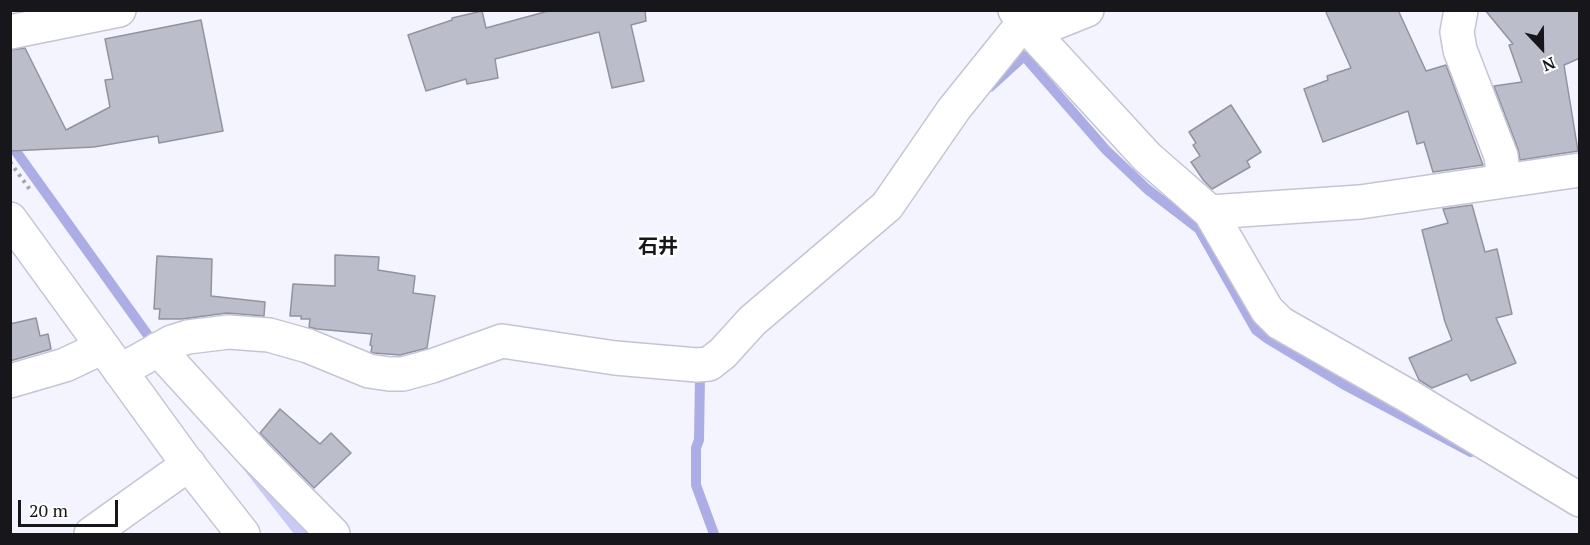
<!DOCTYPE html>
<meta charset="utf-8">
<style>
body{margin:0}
#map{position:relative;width:1590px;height:545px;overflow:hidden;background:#f3f4ff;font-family:"PT Serif",serif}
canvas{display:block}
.frame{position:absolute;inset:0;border:12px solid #16161b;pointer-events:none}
.north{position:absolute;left:1512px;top:18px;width:60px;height:60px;-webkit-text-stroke:4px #fff;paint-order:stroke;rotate:158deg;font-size:16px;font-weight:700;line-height:24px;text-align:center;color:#16161b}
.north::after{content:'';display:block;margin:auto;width:21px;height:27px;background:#16161b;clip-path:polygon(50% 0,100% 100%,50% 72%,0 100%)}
.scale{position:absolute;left:18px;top:500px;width:100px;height:27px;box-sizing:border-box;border:3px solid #16161b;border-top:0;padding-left:8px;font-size:18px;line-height:21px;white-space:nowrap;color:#16161b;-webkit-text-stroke:4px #fff;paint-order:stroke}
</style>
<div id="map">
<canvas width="1590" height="545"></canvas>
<div class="frame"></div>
<div class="north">N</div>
<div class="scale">20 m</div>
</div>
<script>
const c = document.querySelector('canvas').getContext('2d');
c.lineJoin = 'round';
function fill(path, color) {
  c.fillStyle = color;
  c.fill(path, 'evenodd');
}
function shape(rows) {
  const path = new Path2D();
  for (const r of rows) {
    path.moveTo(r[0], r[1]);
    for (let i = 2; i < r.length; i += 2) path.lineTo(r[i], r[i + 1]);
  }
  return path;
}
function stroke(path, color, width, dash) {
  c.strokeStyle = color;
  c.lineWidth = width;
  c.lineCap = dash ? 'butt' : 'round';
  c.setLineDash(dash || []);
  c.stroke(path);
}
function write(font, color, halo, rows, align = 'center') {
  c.font = font + ' "PT Serif","Noto Sans JP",serif';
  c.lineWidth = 5;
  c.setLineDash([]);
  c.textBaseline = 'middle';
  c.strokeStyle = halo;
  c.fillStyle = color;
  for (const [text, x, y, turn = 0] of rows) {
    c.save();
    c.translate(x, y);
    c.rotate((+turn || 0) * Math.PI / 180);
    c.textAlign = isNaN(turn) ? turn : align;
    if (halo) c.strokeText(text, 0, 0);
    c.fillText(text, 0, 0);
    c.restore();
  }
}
fill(shape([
 [191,402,322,534,294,534]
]), '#c9cbf5');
stroke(shape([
 [990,87,1024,56,1106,150,1147,189,1199,229,1256,330,1268,339,1343,384,1471,452],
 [10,143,147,334],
 [700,375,699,440,696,448,696,485,714,534]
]), '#acade5', 10);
const building = shape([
 [552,10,645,10,646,21,631,25,644,81,612,88,599,32,495,59,498,78,467,84,466,79,426,91,408,35,452,20,452,18,482,11,486,28,552,10],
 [1325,10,1398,10,1426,71,1446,65,1483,165,1433,172,1424,142,1417,144,1408,111,1323,142,1304,89,1328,80,1327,76,1351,68,1325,10],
 [1485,10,1580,10,1580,58,1564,65,1578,151,1520,160,1518,149,1494,86,1522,82,1509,45,1513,44,1485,10],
 [201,20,223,131,159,143,158,136,94,147,10,151,10,50,25,48,66,130,110,107,105,80,113,79,105,39,201,20],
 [1231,105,1261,152,1247,161,1250,167,1212,189,1204,181,1191,162,1200,156,1193,145,1196,143,1189,132,1231,105],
 [1472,205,1485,252,1497,249,1512,314,1496,318,1516,363,1471,381,1467,374,1432,388,1419,380,1409,358,1452,340,1445,322,1422,230,1448,223,1443,209,1472,205],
 [335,255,379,257,378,270,415,276,413,293,435,296,427,348,400,355,374,353,371,352,372,346,370,345,372,334,317,329,309,327,310,319,301,319,301,316,290,316,293,284,335,286,335,255],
 [157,256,212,259,211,296,265,302,264,316,227,313,182,319,159,319,160,309,154,309,157,256],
 [36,318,40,336,48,334,51,349,10,361,10,324,36,318],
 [280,409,320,444,331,433,351,453,314,488,260,433,280,409]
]);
fill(building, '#bcbdca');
stroke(building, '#9293a0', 1.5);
const minor = shape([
 [1015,10,1032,32,1147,157,1210,212,1360,202,1580,170],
 [1461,10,1457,32,1460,50,1501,156,1504,181],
 [10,32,119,10],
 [1032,32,1087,10],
 [1210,212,1267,310,1280,323,1410,397,1580,500],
 [10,219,185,460,243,534],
 [158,349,255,455,333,534],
 [120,371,172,342,188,337,229,332,269,335,308,346,369,371,389,374,403,374,432,366,502,341,615,358,697,365,709,364,723,353,752,321,887,206,954,109,1024,22],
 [10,381,65,365,103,347],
 [91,534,189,464]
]);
stroke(minor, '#c4c5d3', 36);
stroke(shape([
 [10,162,31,191]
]), '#a4a5ad', 4, [3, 4.5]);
stroke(minor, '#fff', 33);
write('bold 20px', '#16161b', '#fff', [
 ["石井",658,247]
]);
</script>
